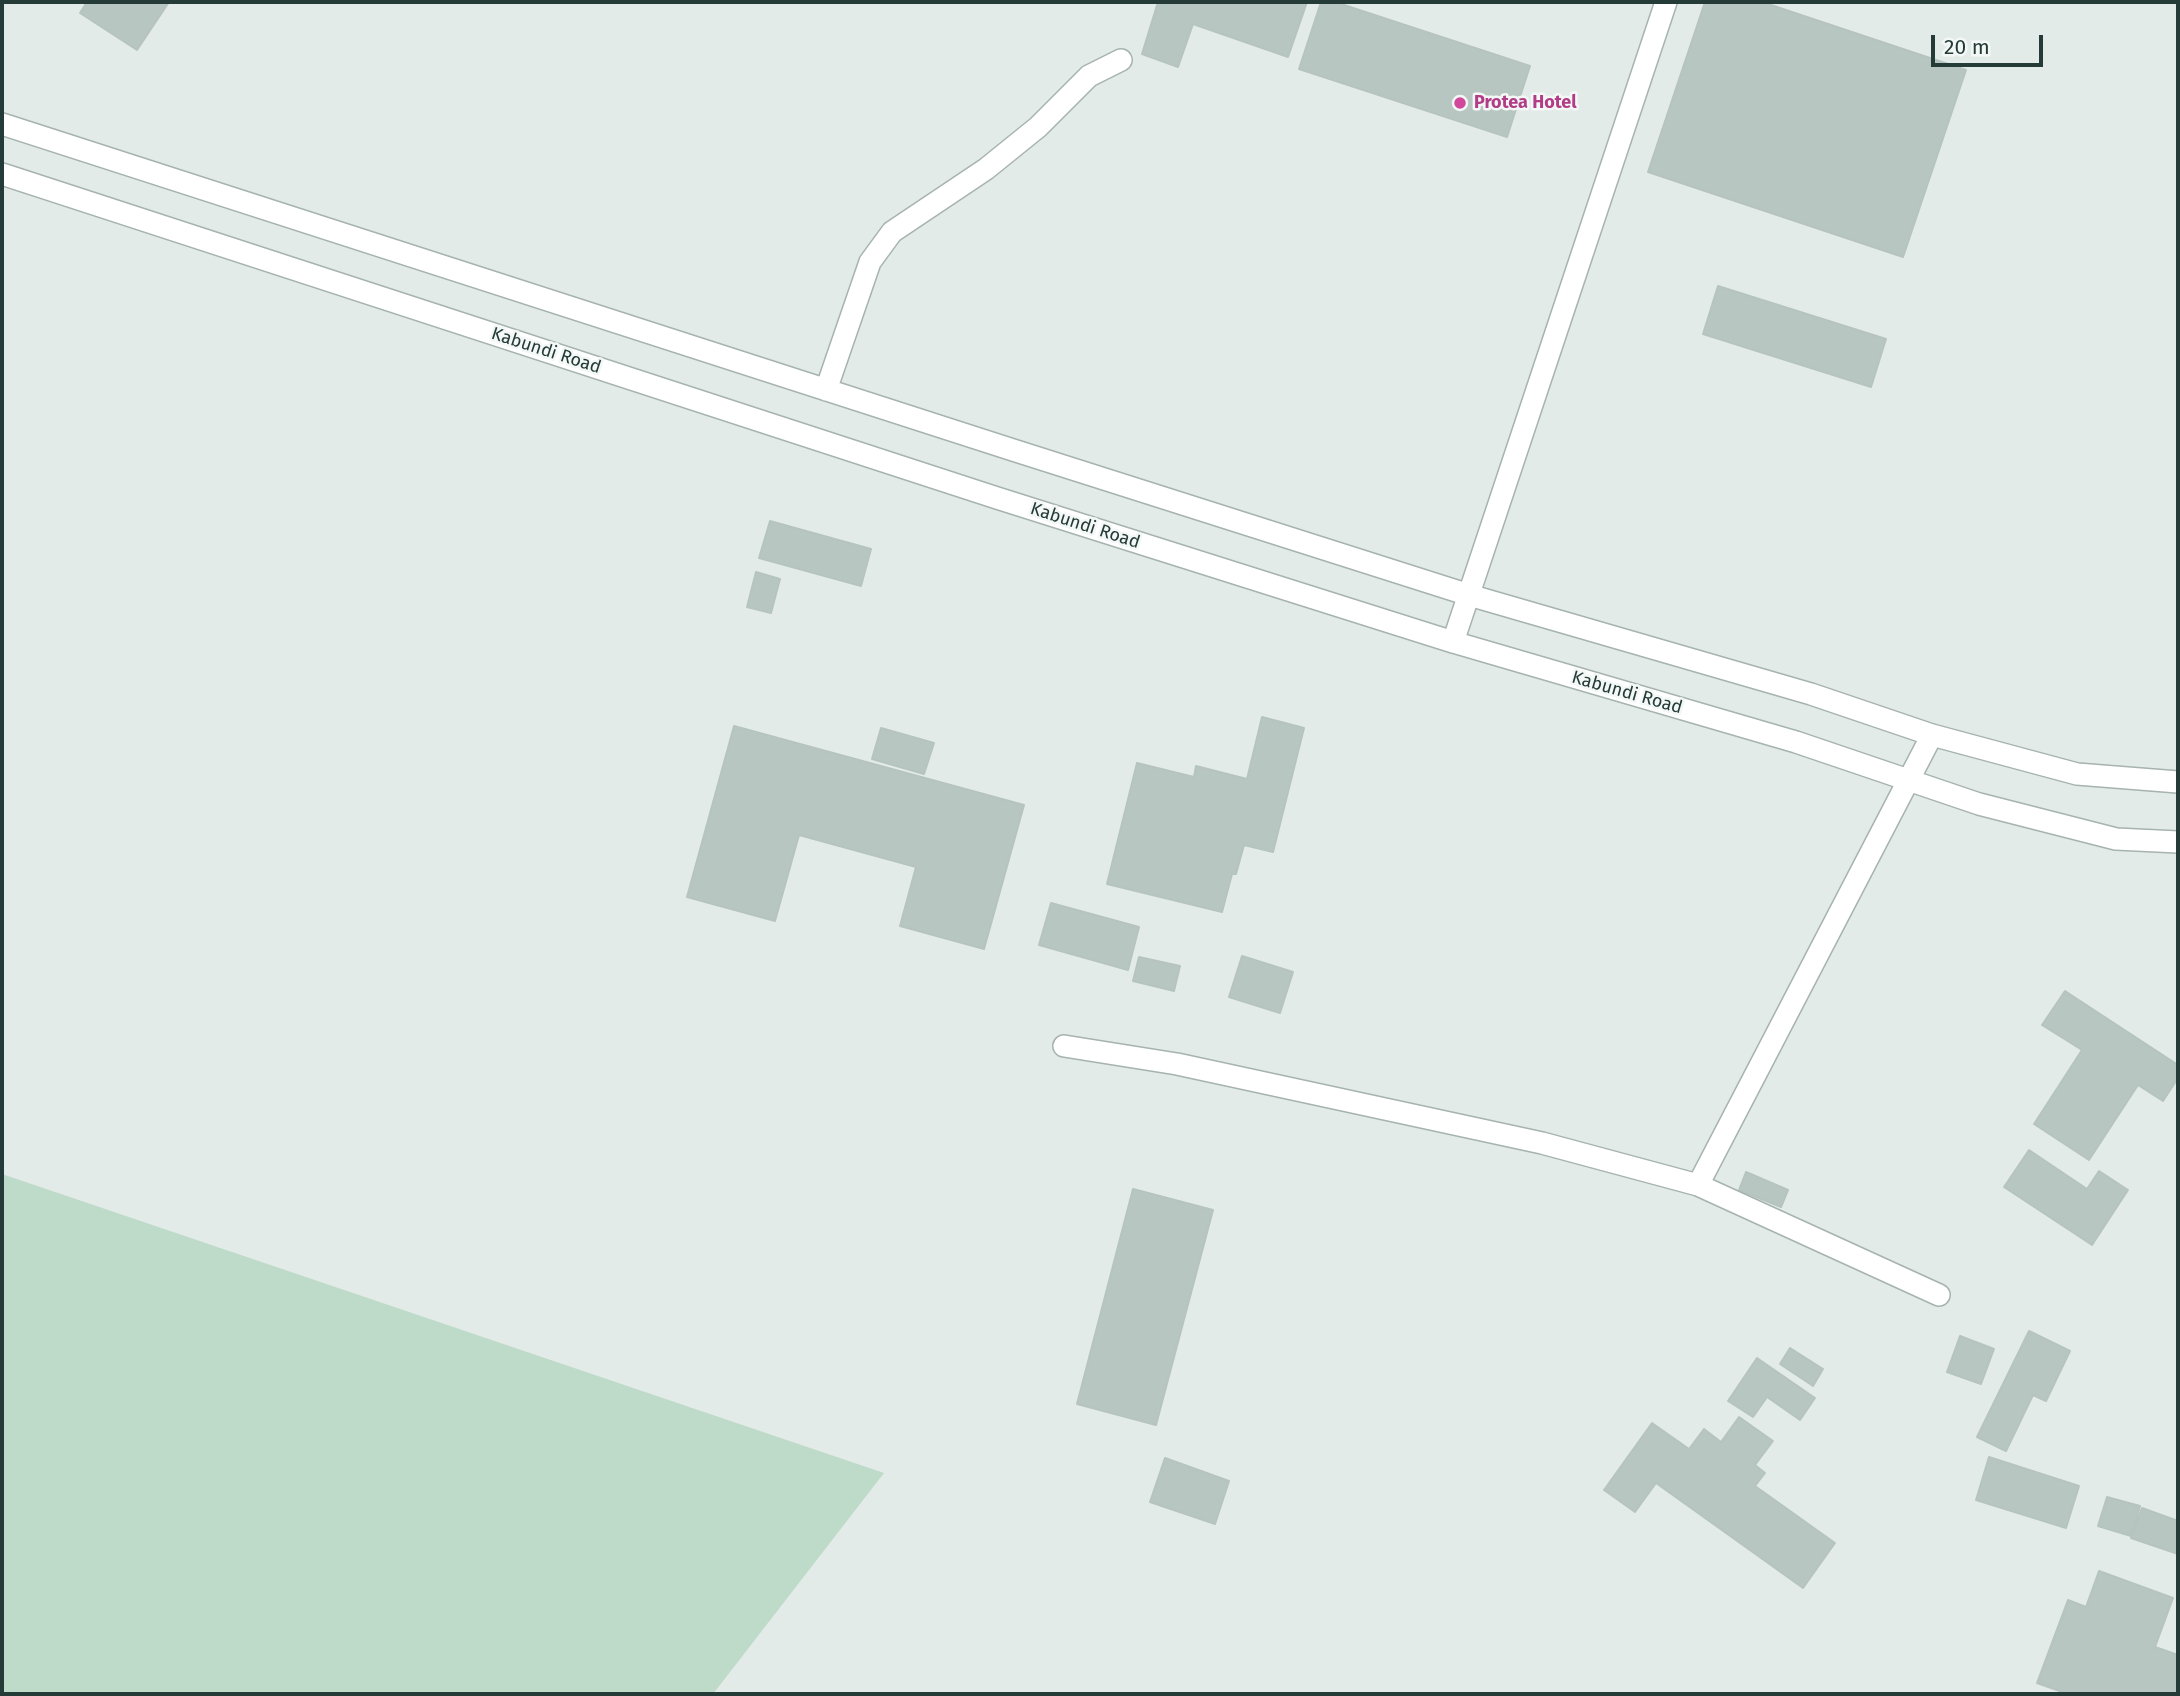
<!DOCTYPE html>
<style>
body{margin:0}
#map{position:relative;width:2180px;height:1696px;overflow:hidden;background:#e3ebe8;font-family:"Fira Sans",sans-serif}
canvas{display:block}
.frame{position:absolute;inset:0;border:4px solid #253b37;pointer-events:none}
.scale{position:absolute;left:1931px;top:35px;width:112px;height:32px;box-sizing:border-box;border:4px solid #253b37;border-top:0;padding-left:9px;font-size:21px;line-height:24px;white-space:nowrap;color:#253b37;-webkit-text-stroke:5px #f3f8f6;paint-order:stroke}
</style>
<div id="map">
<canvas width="2180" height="1696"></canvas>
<div class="frame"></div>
<div class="scale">20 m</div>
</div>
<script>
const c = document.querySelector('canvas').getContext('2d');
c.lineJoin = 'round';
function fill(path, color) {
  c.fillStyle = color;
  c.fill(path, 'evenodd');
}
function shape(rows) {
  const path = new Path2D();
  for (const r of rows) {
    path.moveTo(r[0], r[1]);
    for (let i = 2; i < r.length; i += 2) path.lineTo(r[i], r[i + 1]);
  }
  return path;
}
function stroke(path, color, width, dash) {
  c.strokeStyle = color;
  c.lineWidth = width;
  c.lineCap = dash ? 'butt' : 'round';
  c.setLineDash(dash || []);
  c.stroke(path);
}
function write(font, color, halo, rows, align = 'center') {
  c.font = font + ' "Fira Sans",sans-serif';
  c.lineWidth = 5;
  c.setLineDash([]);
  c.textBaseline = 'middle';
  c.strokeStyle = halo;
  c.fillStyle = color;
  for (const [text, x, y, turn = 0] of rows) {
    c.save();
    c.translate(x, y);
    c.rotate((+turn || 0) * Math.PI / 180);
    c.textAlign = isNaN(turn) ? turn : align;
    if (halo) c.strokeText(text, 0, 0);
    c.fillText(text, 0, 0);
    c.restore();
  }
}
fill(shape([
 [2,1174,884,1473,713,1694,2,1694]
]), '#bedac9');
const building = shape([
 [87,2,169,2,137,50,80,13,87,2],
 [1158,2,1307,2,1288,57,1193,24,1178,67,1142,54,1158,2],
 [1321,2,1335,2,1530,66,1507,137,1299,69,1321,2],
 [1705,2,1762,2,1966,70,1903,257,1648,172,1705,2],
 [1718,286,1886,339,1871,387,1703,334,1718,286],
 [770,521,871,549,861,586,759,558,770,521],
 [756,572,780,579,771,613,747,607,756,572],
 [1262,717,1304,728,1273,852,1244,845,1236,874,1232,874,1222,912,1107,884,1137,763,1194,777,1196,766,1247,779,1262,717],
 [734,726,1024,805,984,949,900,926,916,867,799,835,775,921,687,897,734,726],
 [881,728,934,743,924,774,872,759,881,728],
 [1051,903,1139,927,1128,970,1039,945,1051,903],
 [1242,956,1293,972,1280,1013,1229,997,1242,956],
 [1139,957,1180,966,1174,991,1133,981,1139,957],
 [2065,991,2178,1065,2178,1078,2163,1101,2138,1085,2089,1160,2034,1124,2082,1050,2042,1025,2065,991],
 [2029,1150,2087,1189,2099,1171,2128,1190,2092,1245,2004,1187,2029,1150],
 [1746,1172,1788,1190,1781,1207,1739,1190,1746,1172],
 [1133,1189,1213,1210,1156,1425,1077,1404,1133,1189],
 [2029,1331,2070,1351,2046,1401,2033,1395,2006,1451,1977,1437,2029,1331],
 [1960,1336,1994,1349,1981,1384,1947,1372,1960,1336],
 [1790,1348,1823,1369,1813,1386,1780,1364,1790,1348],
 [1757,1358,1815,1398,1800,1420,1767,1397,1753,1417,1728,1401,1757,1358],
 [1739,1417,1773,1441,1755,1465,1765,1473,1755,1486,1835,1543,1803,1588,1656,1483,1635,1512,1604,1490,1652,1423,1689,1449,1704,1429,1721,1442,1739,1417],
 [1989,1457,2079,1486,2066,1528,1976,1500,1989,1457],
 [1165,1458,1229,1481,1215,1524,1150,1502,1165,1458],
 [2107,1497,2140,1506,2131,1536,2098,1526,2107,1497],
 [2142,1508,2178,1521,2178,1554,2131,1538,2142,1508],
 [2099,1571,2173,1598,2155,1647,2178,1655,2178,1694,2068,1694,2037,1683,2068,1600,2086,1607,2099,1571]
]);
fill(building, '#b8c6c2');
stroke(building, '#b6c4c0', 2);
const minor = shape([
 [2,124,1013,450,1469,595,1811,694,1932,735,2077,774,2178,782],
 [2,174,997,498,1453,642,1796,742,1979,804,2116,839,2178,842],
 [826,390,870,262,892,232,986,169,1038,127,1089,76,1121,60],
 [1453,642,1666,2],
 [1064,1046,1177,1064,1542,1143,1698,1185,1939,1295],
 [1698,1185,1932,735]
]);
stroke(minor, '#a6b3af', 24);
stroke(minor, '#fff', 21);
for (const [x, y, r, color] of [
 [1460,103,7,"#d1479c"]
]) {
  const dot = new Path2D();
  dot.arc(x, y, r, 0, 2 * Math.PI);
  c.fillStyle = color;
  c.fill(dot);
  stroke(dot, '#f3f8f6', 2.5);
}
write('bold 18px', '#b23c85', '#f3f8f6', [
 ["Protea Hotel",1474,103]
], 'left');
write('18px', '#253b37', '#f3f8f6', [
 ["Kabundi Road",546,351,18],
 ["Kabundi Road",1085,526,18],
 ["Kabundi Road",1627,693,16]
]);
</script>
